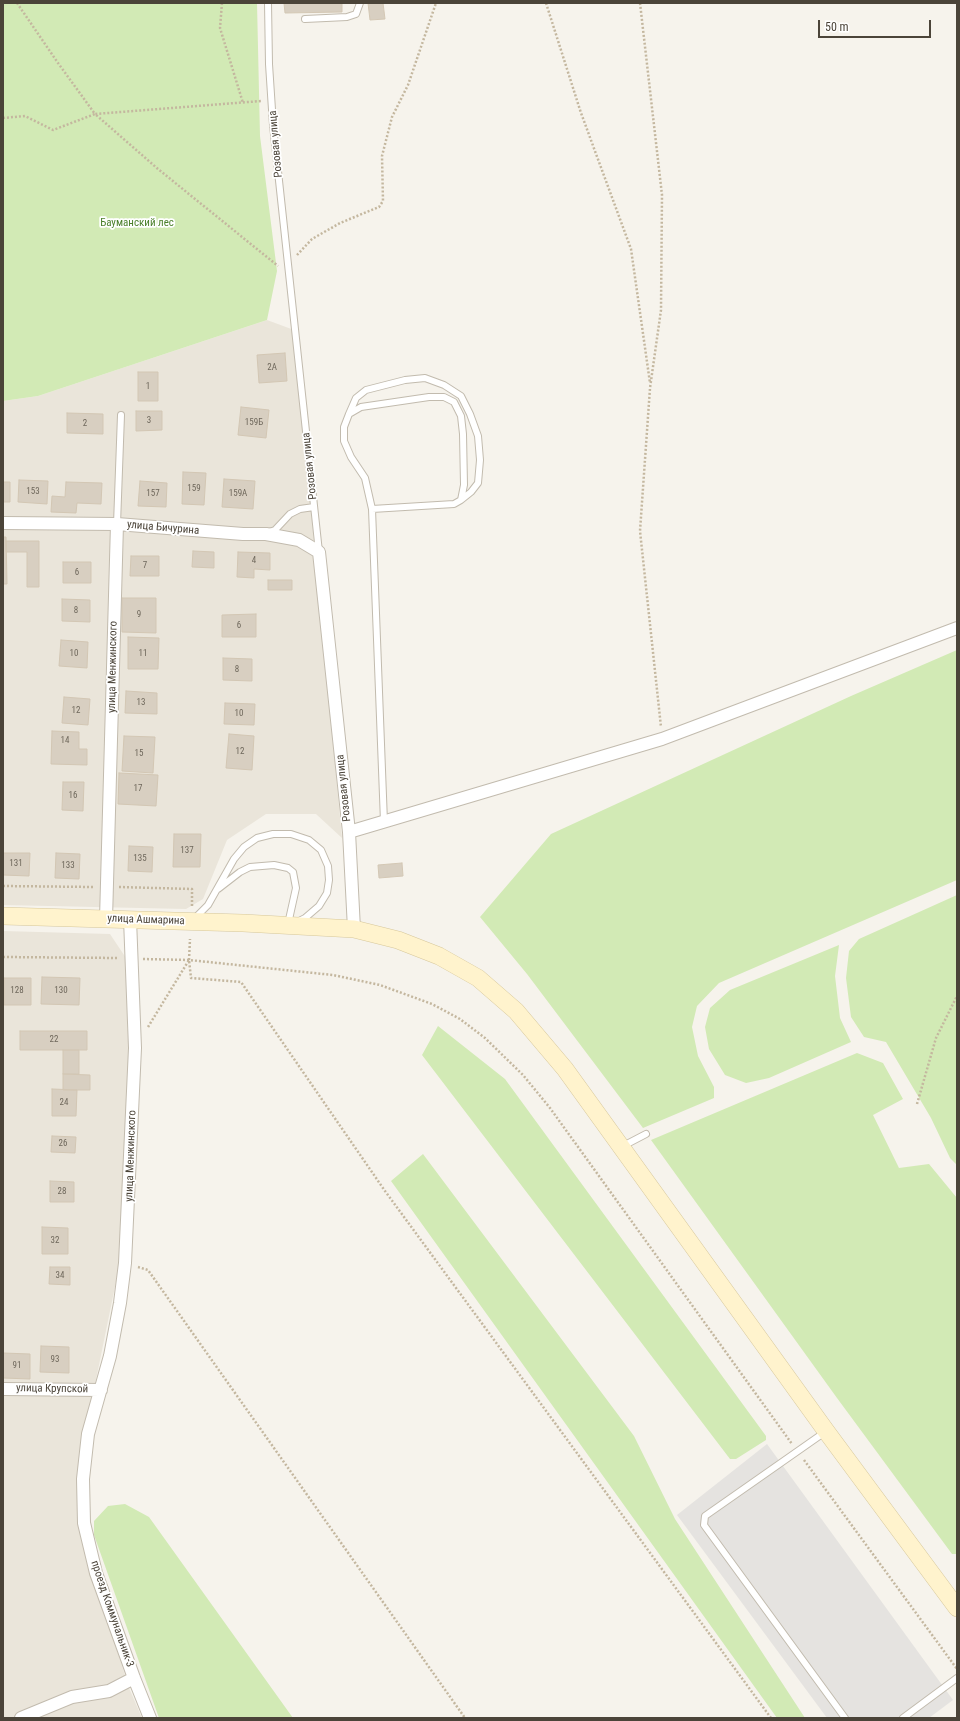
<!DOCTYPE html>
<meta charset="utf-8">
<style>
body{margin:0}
#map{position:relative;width:960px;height:1721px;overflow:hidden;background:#f6f3ec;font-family:"Roboto Condensed",sans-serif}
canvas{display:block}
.frame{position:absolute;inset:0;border:4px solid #4b4439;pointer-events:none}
.scale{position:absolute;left:818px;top:20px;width:113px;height:18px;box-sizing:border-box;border:2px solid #4b4439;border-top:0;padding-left:5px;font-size:12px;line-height:14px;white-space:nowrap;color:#4b4439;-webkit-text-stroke:3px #fff;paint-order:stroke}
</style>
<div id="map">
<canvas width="960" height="1721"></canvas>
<div class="frame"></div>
<div class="scale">50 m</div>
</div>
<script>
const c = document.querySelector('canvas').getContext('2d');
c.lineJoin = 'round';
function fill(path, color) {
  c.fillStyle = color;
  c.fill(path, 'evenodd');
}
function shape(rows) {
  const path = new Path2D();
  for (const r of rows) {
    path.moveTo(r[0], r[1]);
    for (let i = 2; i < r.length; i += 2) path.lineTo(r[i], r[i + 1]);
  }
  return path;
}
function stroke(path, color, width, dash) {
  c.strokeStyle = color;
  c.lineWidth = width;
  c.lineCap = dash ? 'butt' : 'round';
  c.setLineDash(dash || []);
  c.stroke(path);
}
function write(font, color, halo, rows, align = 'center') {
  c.font = font + ' "Roboto Condensed",sans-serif';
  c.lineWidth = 3.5;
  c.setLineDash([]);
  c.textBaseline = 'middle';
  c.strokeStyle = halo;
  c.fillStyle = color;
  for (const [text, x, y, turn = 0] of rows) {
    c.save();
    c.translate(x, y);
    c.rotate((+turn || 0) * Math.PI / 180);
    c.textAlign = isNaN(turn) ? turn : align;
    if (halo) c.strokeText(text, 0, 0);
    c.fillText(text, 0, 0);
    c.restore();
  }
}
fill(shape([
 [267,320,294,330,342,838,316,814,266,814,227,840,203,899,186,909,3,905,3,401,38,396],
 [3,931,110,934,126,958,129,1081,120,1262,80,1458,80,1533,129,1688,142,1718,3,1718]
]), '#eae5da');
fill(shape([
 [3,3,257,3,260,136,277,271,267,320,38,396,3,401],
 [957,650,957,880,719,983,697,1006,692,1027,698,1056,714,1087,714,1098,643,1128,527,974,480,917,551,834,851,696],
 [957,895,957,1165,950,1158,931,1118,886,1042,864,1037,851,1017,846,978,849,951,859,939],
 [839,945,835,976,840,1018,851,1042,769,1078,746,1083,725,1075,709,1049,705,1027,710,1008,730,990],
 [438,1026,505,1079,766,1436,766,1440,736,1459,730,1459,422,1055],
 [857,1053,883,1063,903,1099,873,1115,899,1168,929,1164,957,1198,957,1554,952,1554,837,1398,651,1140],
 [423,1154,634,1436,675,1519,805,1718,777,1718,391,1181],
 [125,1504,149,1517,293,1718,159,1718,94,1535,94,1521,108,1506]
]), '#d2eab5');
fill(shape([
 [767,1444,953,1700,929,1718,827,1718,677,1515]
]), '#e5e3e0');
const building = shape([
 [284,3,342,3,342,12,285,13,284,3],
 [368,3,383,3,385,19,370,20,368,3],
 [285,353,287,381,259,383,257,355,285,353],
 [138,372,158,372,158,401,138,401,138,372],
 [241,407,269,410,266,438,238,435,241,407],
 [136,411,162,411,162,430,136,431,136,411],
 [67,413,103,414,103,434,67,433,67,413],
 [183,472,206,473,204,505,182,504,183,472],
 [224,479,255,481,253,509,222,507,224,479],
 [19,480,48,481,47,504,18,502,19,480],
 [140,481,167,483,166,507,138,506,140,481],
 [3,482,10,482,10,502,3,502,3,482],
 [66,482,102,483,101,504,77,503,76,513,51,512,52,496,65,497,66,482],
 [3,537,6,537,7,584,3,584,3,537],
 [6,541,39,541,39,587,27,587,27,552,6,552,6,541],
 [193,551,214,552,214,568,192,567,193,551],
 [238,552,270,553,270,570,254,569,254,578,237,577,238,552],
 [131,556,159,556,159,576,130,576,131,556],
 [63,562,91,562,91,583,63,583,63,562],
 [268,580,292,580,292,590,268,590,268,580],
 [122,598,156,598,156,633,122,632,122,598],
 [62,599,90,600,90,622,62,621,62,599],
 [256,614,256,637,222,637,222,615,256,614],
 [128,637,159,638,158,669,128,669,128,637],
 [61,640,88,642,87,668,59,666,61,640],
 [223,658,252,659,252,681,223,680,223,658],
 [126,691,157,693,157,714,125,713,126,691],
 [64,697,90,699,88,725,62,723,64,697],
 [225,703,255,704,254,725,224,724,225,703],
 [52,731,79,732,79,749,87,749,87,765,51,764,52,731],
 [229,734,254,736,252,770,226,768,229,734],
 [124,736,155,737,153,773,122,771,124,736],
 [119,773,158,775,156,806,118,804,119,773],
 [63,782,84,782,83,811,62,810,63,782],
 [174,834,201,834,200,867,173,867,174,834],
 [129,846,153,847,152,872,128,871,129,846],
 [3,853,30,853,29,876,3,875,3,853],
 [56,853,80,854,79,879,55,878,56,853],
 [402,863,403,876,379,878,378,865,402,863],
 [42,977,80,978,79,1005,41,1004,42,977],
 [4,978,31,978,31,1005,4,1005,4,978],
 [20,1031,87,1031,87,1050,20,1050,20,1031],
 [63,1050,79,1050,79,1074,63,1074,63,1050],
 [63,1074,90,1075,90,1090,63,1090,63,1074],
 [52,1089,77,1090,76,1116,52,1116,52,1089],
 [52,1136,76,1137,75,1153,51,1152,52,1136],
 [50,1181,74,1182,74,1202,50,1202,50,1181],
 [42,1227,68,1228,68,1254,42,1254,42,1227],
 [50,1267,70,1267,70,1285,49,1284,50,1267],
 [41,1346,69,1347,69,1373,40,1372,41,1346],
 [3,1353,30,1354,30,1379,3,1378,3,1353]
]);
fill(building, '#d8cfc1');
stroke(building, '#d3c7b4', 1);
const lane = shape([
 [268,3,269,64,273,125,319,552],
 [305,19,347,17,356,14,360,3],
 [349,414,356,398,366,390,405,380,425,378,444,385,461,396,470,414,478,436,480,460,478,483,471,492,461,500],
 [372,509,454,504,461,500,464,485,463,434,461,416,454,402,444,397,429,397,361,407,349,414,344,427,344,441,351,457,365,478,372,509,384,822],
 [117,524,121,415],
 [269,532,275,530,290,514,300,509,314,507],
 [218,889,240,872,250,867,274,865,288,868,293,872,296,888,288,924],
 [195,918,208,905,234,859,244,847,257,838,273,834,291,834,309,840,321,850,328,866,329,880,327,893,319,906,305,918,299,921],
 [623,1146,646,1134],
 [825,1432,705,1516,704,1525,845,1718],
 [903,1718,957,1678]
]);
const street = shape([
 [3,523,117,524,243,534,266,534,299,540,319,552,349,832,354,929],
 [349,832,662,739,957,628],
 [106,919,117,524],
 [130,919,135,1048,125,1263,120,1303,110,1356,88,1434,83,1479,84,1523,96,1573,134,1678,150,1718],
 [3,1389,101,1390],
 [21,1718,72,1697,109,1691,134,1678]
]);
const secondary = shape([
 [3,916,243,923,354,929,398,940,439,956,478,978,516,1011,565,1069,826,1431,957,1608]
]);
stroke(lane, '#c2bbae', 8);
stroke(street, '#c2bbae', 14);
stroke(secondary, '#d6c79b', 18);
stroke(shape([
 [17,3,58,63,95,114,261,101],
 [222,3,220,28,243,103],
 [546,3,581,113,631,249,650,383],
 [640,3,662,195,661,310,650,388,640,531,661,727],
 [3,118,25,116,53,130,95,114,158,169,278,266],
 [297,255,312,239,340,223,379,207,383,201,382,156,392,117,408,85,436,3],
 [3,886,94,887],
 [119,887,192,889,192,906],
 [3,957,118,958],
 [143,959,189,960,333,975,380,985,432,1004,460,1019,485,1038,523,1075,550,1108,792,1444],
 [189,960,190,939],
 [148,1027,189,960,191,978,241,982,385,1191,771,1718],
 [917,1104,936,1038,957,996],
 [138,1267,148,1270,465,1718],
 [804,1460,957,1669]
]), '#c4b79f', 2.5, [2, 2]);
stroke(lane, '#fff', 6);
stroke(street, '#fff', 12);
stroke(secondary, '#fff3cd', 17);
write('9px', '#6e675b', null, [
 ["2А",272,368],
 ["1",148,387],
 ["3",149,421],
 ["159Б",254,423],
 ["2",85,424],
 ["159",194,489],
 ["153",33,492],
 ["157",153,494],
 ["159А",238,494],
 ["4",254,561],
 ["7",145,566],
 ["6",77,573],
 ["8",76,611],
 ["9",139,615],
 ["6",239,626],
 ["10",74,654],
 ["11",143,654],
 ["8",237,670],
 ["13",141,703],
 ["12",76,711],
 ["10",239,714],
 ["14",65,741],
 ["12",240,752],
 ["15",139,754],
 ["17",138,789],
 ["16",73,796],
 ["137",187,851],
 ["135",140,859],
 ["131",16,864],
 ["133",68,866],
 ["128",17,991],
 ["130",61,991],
 ["22",54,1040],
 ["24",64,1103],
 ["26",63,1144],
 ["28",62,1192],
 ["32",55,1241],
 ["34",60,1276],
 ["93",55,1360],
 ["91",17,1366]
]);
write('11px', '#4b4439', '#fff', [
 ["Розовая улица",276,144,-95],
 ["Розовая улица",310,466,-96],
 ["улица Бичурина",163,528,5],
 ["улица Менжинского",113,667,-89],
 ["Розовая улица",344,788,-96],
 ["улица Ашмарина",146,920,2],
 ["улица Менжинского",131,1156,-88],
 ["улица Крупской",52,1389,1],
 ["проезд Коммунальник-3",112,1614,71]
]);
write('11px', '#4a7f2a', '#fff', [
 ["Бауманский лес",137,223]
]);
</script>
